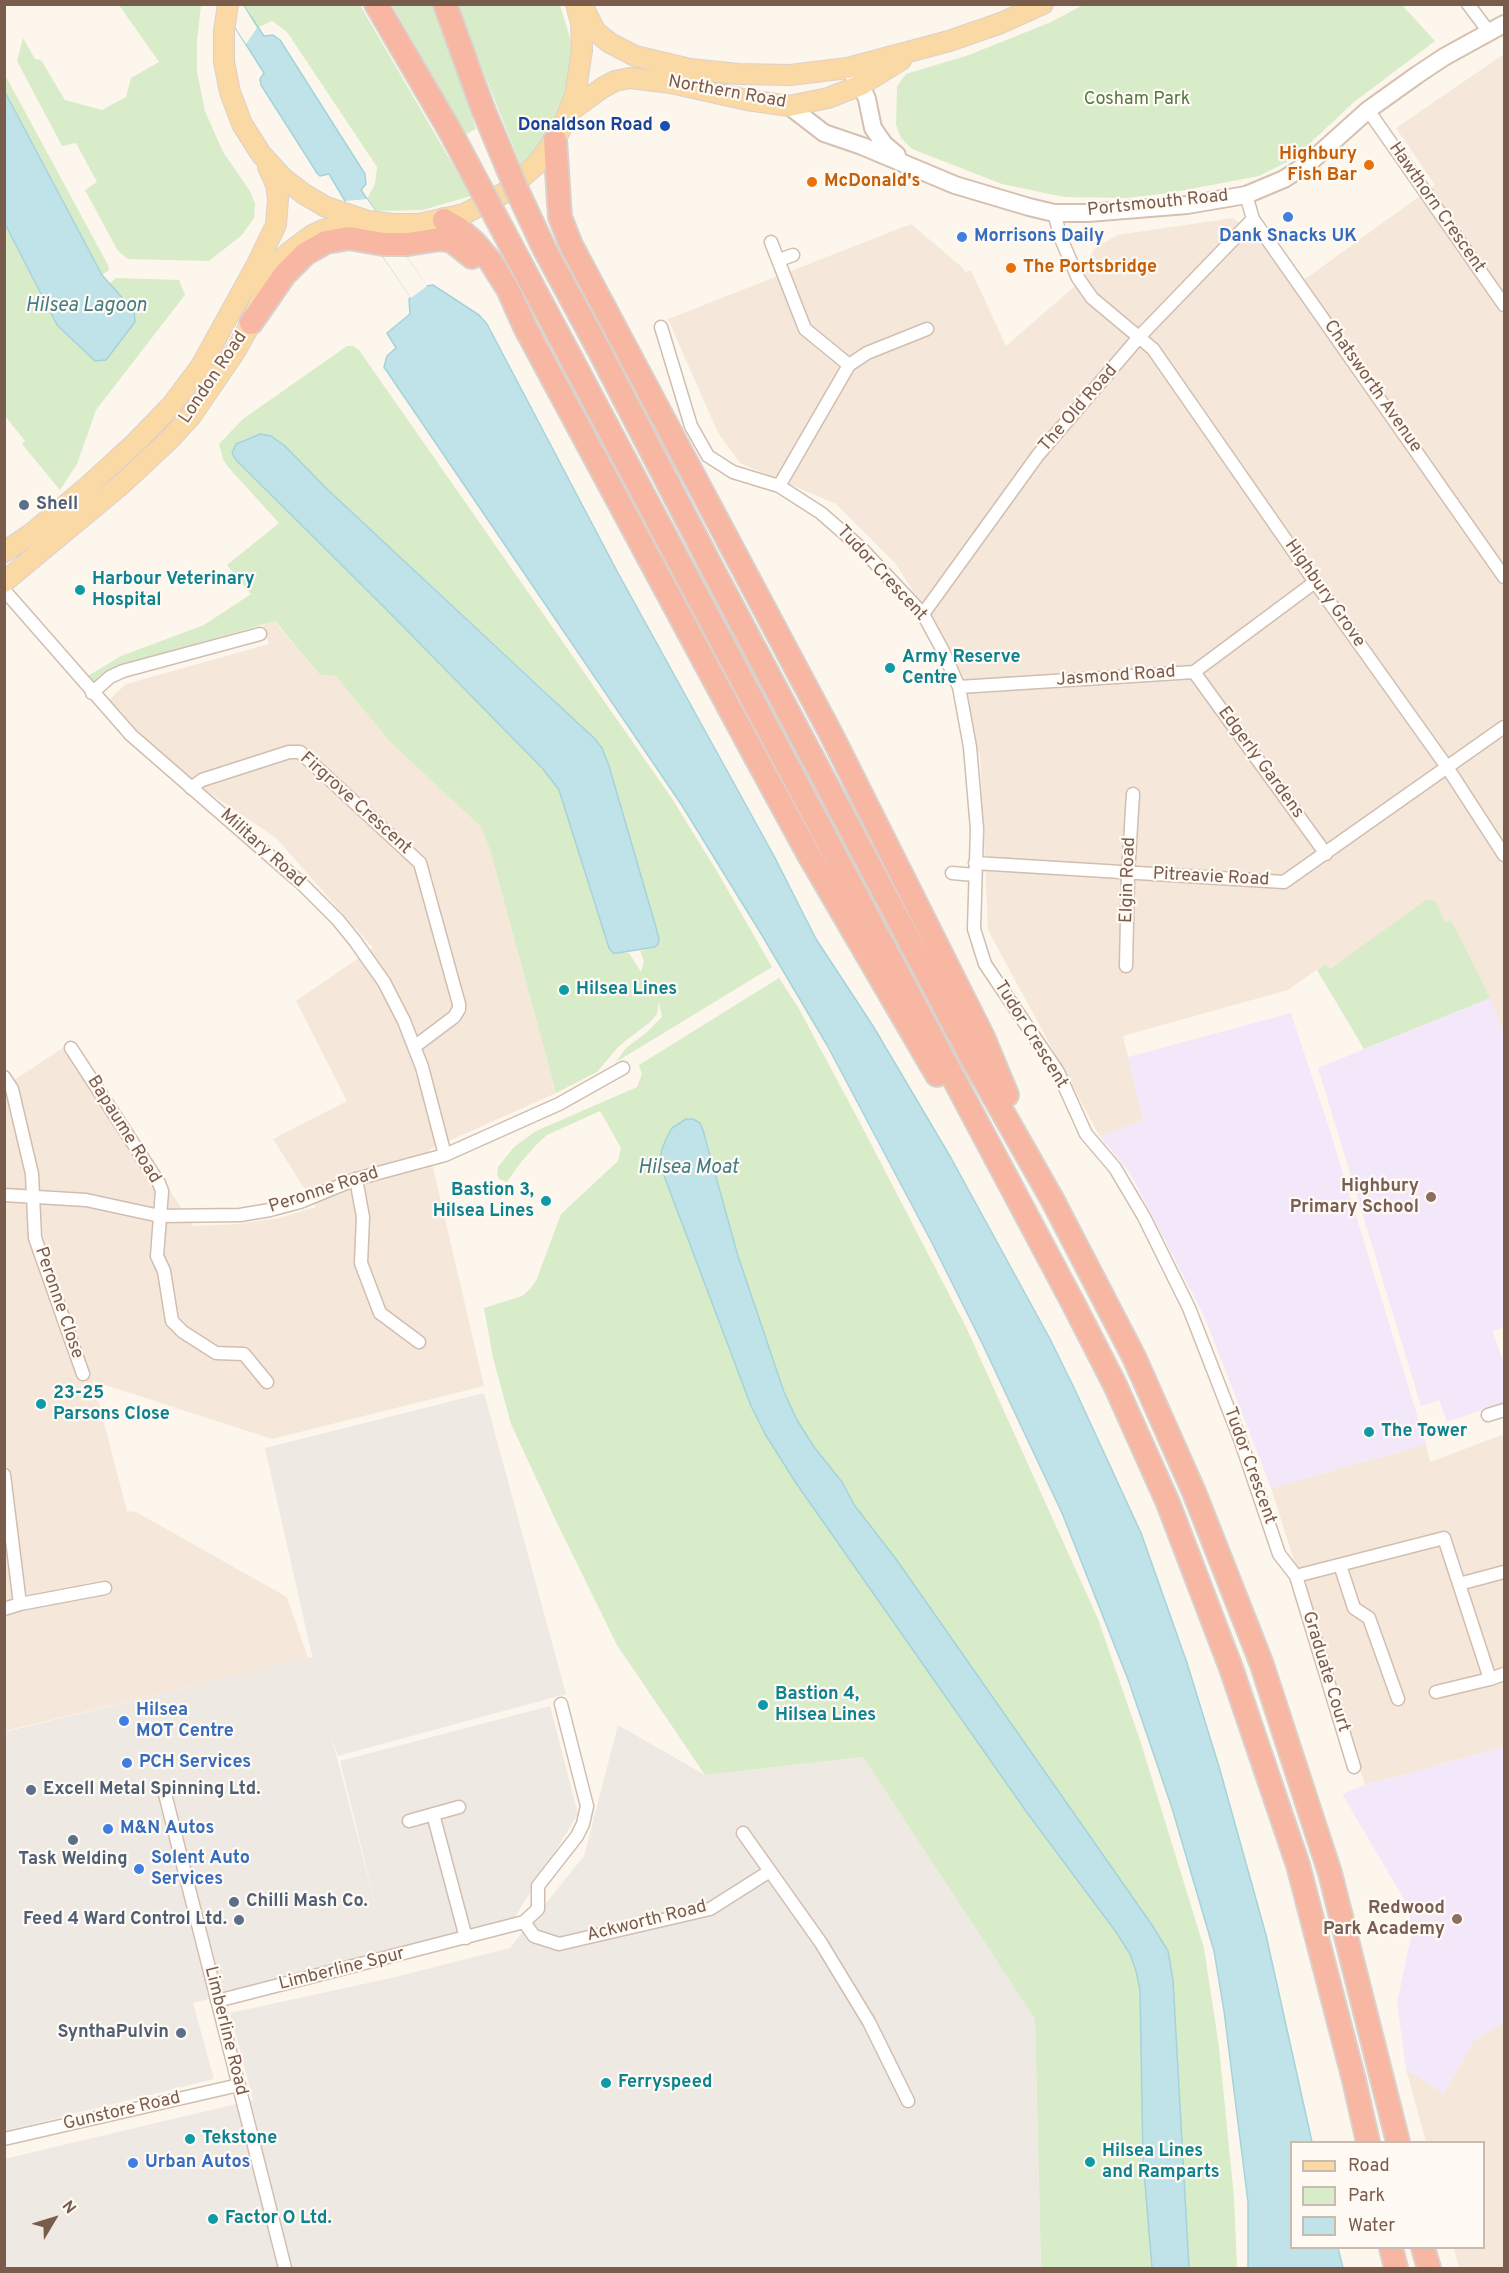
<!DOCTYPE html>
<style>
body{margin:0}
#map{position:relative;width:1509px;height:2273px;overflow:hidden;background:#fdf6ec;font-family:Overpass,sans-serif}
canvas{display:block}
.frame{position:absolute;inset:0;border:6px solid #7a5c4d;pointer-events:none}
.legend{position:absolute;left:1290px;top:2141px;width:195px;height:108px;box-sizing:border-box;background:#fffaf3;border:2px solid #cabbb1;margin:0;padding:8px 10px;list-style:none;font-size:18px;color:#7a5c4d}
.legend li{display:flex;align-items:center;gap:12px;height:30px}
.legend b{width:30px;border:2px solid #cabbb1}
.north{position:absolute;left:24px;top:2189px;width:60px;height:60px;-webkit-text-stroke:4px #fffaf3;paint-order:stroke;rotate:52deg;font-size:16px;font-weight:700;line-height:24px;text-align:center;color:#7a5c4d}
.north::after{content:'';display:block;margin:auto;width:21px;height:27px;background:#7a5c4d;clip-path:polygon(50% 0,100% 100%,50% 72%,0 100%)}
</style>
<div id="map">
<canvas width="1509" height="2273"></canvas>
<div class="frame"></div>
<ul class="legend">
<li><b style="height:8px;background:#fbd9a5"></b>Road</li>
<li><b style="height:16px;background:#d8ecc9"></b>Park</li>
<li><b style="height:16px;background:#bfe3e8"></b>Water</li>
</ul>
<div class="north">N</div>
</div>
<script>
const c = document.querySelector('canvas').getContext('2d');
c.lineJoin = 'round';
function fill(path, color) {
  c.fillStyle = color;
  c.fill(path, 'evenodd');
}
function shape(rows) {
  const path = new Path2D();
  for (const r of rows) {
    path.moveTo(r[0], r[1]);
    for (let i = 2; i < r.length; i += 2) path.lineTo(r[i], r[i + 1]);
  }
  return path;
}
function stroke(path, color, width, dash) {
  c.strokeStyle = color;
  c.lineWidth = width;
  c.lineCap = dash ? 'butt' : 'round';
  c.setLineDash(dash || []);
  c.stroke(path);
}
function write(font, color, halo, rows, align = 'center') {
  c.font = font + ' Overpass,sans-serif';
  c.lineWidth = 4.5;
  c.setLineDash([]);
  c.textBaseline = 'middle';
  c.strokeStyle = halo;
  c.fillStyle = color;
  for (const [text, x, y, turn = 0] of rows) {
    c.save();
    c.translate(x, y);
    c.rotate((+turn || 0) * Math.PI / 180);
    c.textAlign = isNaN(turn) ? turn : align;
    if (halo) c.strokeText(text, 0, 0);
    c.fillText(text, 0, 0);
    c.restore();
  }
}
fill(shape([
 [1504,54,1504,1032,1451,920,1445,922,1435,902,1329,969,1325,964,1288,990,1123,1036,1143,1120,1100,1137,988,930,980,757,948,645,895,563,836,504,740,463,718,433,668,319,911,224,962,267,965,272,971,270,1006,346,1076,285,1094,249,1117,235,1233,218,1260,239,1294,287,1435,185,1396,128],
 [274,621,320,675,336,676,390,742,481,827,490,850,556,1093,429,1150,484,1386,272,1439,93,1381,127,1511,136,1512,287,1597,308,1658,5,1731,4,1065,14,1080,72,1042,193,1226,238,1224,279,1218,316,1207,273,1139,347,1101,296,1001,373,948,276,838,189,779,138,734,108,701,126,684,269,644,263,625],
 [1504,1434,1504,1747,1365,1785,1271,1488,1426,1444,1430,1462],
 [1504,2022,1504,2268,1459,2268,1454,2248,1484,2248,1484,2142,1426,2142,1406,2069,1444,2093,1474,2040]
]), '#f5e8da');
fill(shape([
 [484,1393,566,1694,338,1756,331,1735,378,1915,340,1761,550,1706,578,1814,515,1917,388,1955,193,2003,214,2079,5,2131,4,1732,311,1657,313,1660,265,1448],
 [618,1725,705,1775,863,1757,1035,2019,1041,2268,5,2268,4,2159,253,2100,230,2013,391,1978,510,1948,584,1856]
]), '#efe9e4');
fill(shape([
 [1490,998,1504,1032,1504,1327,1493,1331,1504,1365,1504,1403,1447,1422,1439,1400,1421,1406,1318,1068],
 [1291,1013,1331,1134,1426,1444,1271,1488,1205,1318,1130,1173,1100,1137,1143,1120,1128,1057],
 [1504,1747,1504,2022,1474,2040,1444,2094,1406,2069,1397,2003,1412,1932,1408,1906,1342,1794,1365,1785]
]), '#f3e8fa');
fill(shape([
 [183,4,201,5,197,41,197,72,205,111,223,152,250,191,255,203,254,218,242,235,209,261,128,259,118,251,85,190,97,182,76,143,62,146,17,61,23,38,35,59,41,60,65,100,102,110,126,97,131,78,159,62,119,5],
 [243,5,360,5,471,196,423,210,376,211,367,199,375,184,377,167,287,32,272,21,257,28],
 [392,5,435,5,476,129,466,134],
 [457,5,560,5,572,45,572,81,553,127,521,166],
 [1083,5,1402,5,1435,41,1354,102,1293,159,1259,176,1169,193,1127,198,1064,197,1002,184,912,149,901,138,896,125,897,86,906,74,969,55,1049,23],
 [4,73,108,265,109,270,102,275,5,90],
 [4,224,57,325,95,361,134,311,109,284,116,278,179,280,185,295,96,410,77,464,60,490,22,444,25,441,5,416],
 [347,346,353,346,359,350,671,797,718,873,772,967,616,1062,626,1048,646,1033,662,1017,659,1002,657,1014,650,1022,619,1046,597,1072,556,1093,490,850,481,827,390,742,336,676,320,675,275,621,116,667,92,684,86,677,121,656,204,625,251,594,227,565,279,523,228,467,223,459,219,444,243,419],
 [260,434,271,436,285,446,328,490,545,691,605,755,659,939,658,944,655,947,640,951,644,961,641,972,629,953,618,953,597,913,565,806,559,790,551,778,386,609,236,460,233,453,242,440],
 [1426,900,1435,901,1445,922,1451,920,1490,998,1364,1049,1317,970,1325,964,1330,969],
 [779,978,798,1007,858,1119,966,1327,1098,1619,1141,1743,1204,1948,1219,2047,1234,2197,1237,2268,1189,2268,1173,1980,1168,1951,1152,1925,896,1559,855,1506,842,1482,814,1447,797,1420,784,1392,738,1256,707,1141,663,1173,751,1406,765,1434,796,1483,948,1700,1028,1814,1116,1932,1130,1954,1136,1971,1140,1990,1143,2159,1152,2268,1041,2268,1035,2019,863,1757,705,1775,617,1645,556,1521,511,1424,493,1358,484,1308,522,1296,530,1289,536,1281,561,1214,618,1161,621,1148,600,1111,547,1135,537,1144,521,1162,507,1182,499,1179,497,1174,498,1167,514,1147,536,1131,637,1087,642,1074,639,1065]
]), '#d8ecc9');
const water = shape([
 [221,5,243,5,264,36,273,35,280,40,365,174,366,184,361,190,426,286,433,285,479,315,487,324,618,573,774,856,816,939,873,1026,951,1158,1050,1339,1076,1392,1141,1533,1187,1663,1220,1770,1266,1935,1312,2142,1292,2142,1292,2248,1338,2248,1343,2268,1248,2268,1248,2202,1224,2011,1214,1951,1172,1808,1129,1682,1062,1513,982,1343,931,1241,827,1045,760,932,681,804,384,367,387,356,396,348,387,333,410,314,409,299,411,297,345,201,329,174,320,176,317,173,261,85,260,79,264,73,221,5],
 [4,90,102,275,134,311,135,322,106,360,95,361,57,325,5,224,4,90],
 [260,434,271,436,285,446,328,490,595,739,602,748,609,766,655,924,659,939,658,944,655,947,618,953,613,953,609,948,559,790,543,769,386,609,236,460,232,453,236,444,260,434],
 [686,1119,693,1119,700,1123,703,1130,738,1256,784,1392,797,1420,814,1447,842,1482,855,1506,896,1559,1152,1925,1168,1951,1173,1980,1189,2268,1152,2268,1143,2159,1140,1990,1136,1971,1130,1954,1116,1932,1028,1814,948,1700,796,1483,765,1434,751,1406,663,1173,661,1152,666,1139,672,1128,686,1119]
]);
fill(water, '#bfe3e8');
stroke(water, '#a5d3da', 1.5);
fill(shape([
 [221,5,243,5,257,28,246,44],
 [367,199,427,286,411,298,345,201]
]), '#fdf6ec');
const street = shape([
 [1468,4,1489,32],
 [1368,110,1504,305],
 [1246,195,1253,219,1504,577],
 [1054,213,1062,241,1078,278,1092,298,1153,349,1315,582,1447,767,1504,855],
 [771,242,805,329,849,365],
 [779,260,793,255],
 [661,327,691,426,708,456,733,472,779,486,821,513,861,548,923,614,942,649,959,687,970,747,977,829,974,929,985,964,1058,1072,1086,1134,1115,1168,1144,1217,1189,1308,1240,1439,1279,1554,1296,1576,1354,1767],
 [779,486,849,365,867,353,927,329],
 [4,590,131,735,301,883,338,920,355,941,384,982,404,1021,422,1067,445,1155],
 [923,614,1038,455,1140,336,1253,219],
 [1194,672,1326,854],
 [959,687,1194,672,1315,582],
 [92,693,110,677,123,671,260,634],
 [191,788,202,780,289,752,300,752,420,863,459,1004,459,1009,454,1017,414,1047],
 [975,863,1284,882,1504,727],
 [952,873,975,875],
 [1126,966,1128,874,1133,794],
 [71,1048,159,1183,162,1191,157,1256,164,1271,172,1321,183,1332,216,1353,244,1354,267,1382],
 [4,1077,12,1089,32,1174,35,1238,83,1374],
 [356,1179,363,1217,361,1263,380,1313,419,1342],
 [4,1195,86,1200,160,1216,240,1215,270,1210,300,1202,356,1179,445,1155,559,1104,623,1068],
 [1488,1415,1504,1410],
 [4,1475,20,1604],
 [1340,1565,1354,1608,1369,1618,1398,1699],
 [1296,1576,1444,1538,1490,1679,1436,1692],
 [1459,1584,1504,1572],
 [4,1609,20,1604,105,1588],
 [1490,1679,1504,1674],
 [165,1794,285,2268],
 [433,1814,466,1938],
 [409,1821,459,1807],
 [743,1833,821,1943,869,2022,908,2101],
 [524,1922,534,1936,559,1944,710,1909,770,1871],
 [217,2001,524,1922,538,1909,538,1886,577,1836,583,1824,587,1806,561,1704],
 [4,2139,239,2085]
]);
const secondary = shape([
 [848,68,861,85,867,99,873,128,884,144,897,155],
 [789,106,824,133,862,146,955,185,1029,207,1054,213,1088,213,1187,205,1246,195,1284,179,1309,163,1368,110,1417,75,1444,57,1504,24]
]);
const primary = shape([
 [228,4,224,31,224,62,230,92,242,124,261,154,283,178,304,194,326,207,368,221,393,224,419,224,464,214,504,193,536,165,555,140,564,123,575,96,582,50,581,23,576,4],
 [583,7,596,32,610,43,635,56,690,69,738,74,790,75,848,68,949,41,1001,23,1043,4],
 [568,113,602,88,615,81,630,78,671,83,747,100,789,106,828,98,861,85,901,60],
 [4,552,31,534,86,488,136,442,171,406,201,366,255,268,276,225,278,199,276,184,268,167],
 [4,582,122,484,169,440,191,416,236,350,251,323,269,281,279,263,288,253,312,235,323,230,335,227,365,226]
]);
const highway = shape([
 [376,4,449,129],
 [445,4,483,109],
 [555,140,560,217,571,245,831,734,983,1037,1007,1095],
 [444,220,458,228,474,242,491,262,508,289,525,327,753,752,809,855,937,1075],
 [251,323,285,274,305,254,326,242,349,238,383,244,408,244,440,239,452,241,472,257],
 [598,348,713,570,969,1053,1052,1199,1134,1357,1194,1492,1261,1662,1330,1873,1398,2142],
 [573,362,1073,1303,1115,1385,1168,1503,1231,1668,1298,1865,1354,2080,1368,2142],
 [1391,2248,1396,2268],
 [1423,2248,1429,2268]
]);
stroke(street, '#d1beb0', 15);
stroke(secondary, '#d6c0b0', 20);
stroke(primary, '#dad1cd', 22);
stroke(highway, '#dad1cd', 26);
stroke(street, '#fff', 12);
stroke(secondary, '#fff', 16);
stroke(primary, '#fbd9a5', 20);
stroke(highway, '#f7b7a3', 22);
const highwayBridge = shape([
 [483,109,516,188,544,248,598,348],
 [449,129,573,362]
]);
stroke(highwayBridge, '#dad1cd', 26, []);
stroke(highwayBridge, '#f7b7a3', 22);
for (const [x, y, r, color] of [
 [665,126,6,"#1a4fb4"],
 [1369,165,6,"#e8710a"],
 [812,182,6,"#e8710a"],
 [1288,217,6,"#3f7fe0"],
 [962,237,6,"#3f7fe0"],
 [1011,268,6,"#e8710a"],
 [24,505,6,"#5c6f8a"],
 [80,590,6,"#0f9aa8"],
 [890,668,6,"#0f9aa8"],
 [564,990,6,"#0f9aa8"],
 [1431,1197,6,"#8d6e63"],
 [546,1201,6,"#0f9aa8"],
 [41,1404,6,"#0f9aa8"],
 [1369,1432,6,"#0f9aa8"],
 [763,1705,6,"#0f9aa8"],
 [124,1721,6,"#3f7fe0"],
 [127,1763,6,"#3f7fe0"],
 [31,1790,6,"#5c6f8a"],
 [108,1829,6,"#3f7fe0"],
 [73,1840,6,"#5c6f8a"],
 [139,1869,6,"#3f7fe0"],
 [234,1902,6,"#5c6f8a"],
 [1457,1919,6,"#8d6e63"],
 [239,1920,6,"#5c6f8a"],
 [181,2033,6,"#5c6f8a"],
 [606,2083,6,"#0f9aa8"],
 [190,2139,6,"#0f9aa8"],
 [1090,2162,6,"#0f9aa8"],
 [133,2163,6,"#3f7fe0"],
 [213,2219,6,"#0f9aa8"]
]) {
  const dot = new Path2D();
  dot.arc(x, y, r, 0, 2 * Math.PI);
  c.fillStyle = color;
  c.fill(dot);
  stroke(dot, '#fffaf3', 2);
}
write('18px', '#7a5c4d', '#fffaf3', [
 ["Northern Road",727,93,10],
 ["Portsmouth Road",1158,204,-6],
 ["Hawthorn Crescent",1436,208,55],
 ["London Road",214,378,-56],
 ["Chatsworth Avenue",1372,387,55],
 ["The Old Road",1079,409,-49],
 ["Tudor Crescent",881,574,47],
 ["Highbury Grove",1324,594,55],
 ["Jasmond Road",1116,677,-4],
 ["Edgerly Gardens",1260,763,54],
 ["Firgrove Crescent",355,804,42],
 ["Military Road",262,849,42],
 ["Pitreavie Road",1211,878,3],
 ["Elgin Road",1129,880,-88],
 ["Tudor Crescent",1030,1035,58],
 ["Bapaume Road",123,1130,58],
 ["Peronne Road",324,1191,-18],
 ["Peronne Close",58,1303,71],
 ["Tudor Crescent",1249,1466,70],
 ["Graduate Court",1325,1672,73],
 ["Ackworth Road",647,1922,-14],
 ["Limberline Spur",342,1970,-14],
 ["Limberline Road",225,2031,76],
 ["Gunstore Road",122,2112,-13]
]);
write('18px', '#537a41', '#fffaf3', [
 ["Cosham Park",1137,100]
]);
write('bold 18px', '#164399', '#fffaf3', [
 ["Donaldson Road",653,126]
], 'right');
write('bold 18px', '#c56008', '#fffaf3', [
 ["Highbury",1357,155,"right"],
 ["Fish Bar",1357,176,"right"],
 ["McDonald's",824,182],
 ["The Portsbridge",1023,268]
], 'left');
write('bold 18px', '#366cbe', '#fffaf3', [
 ["Morrisons Daily",974,237],
 ["Dank Snacks UK",1288,237,"center"],
 ["Hilsea",136,1711],
 ["MOT Centre",136,1732],
 ["PCH Services",139,1763],
 ["M&N Autos",120,1829],
 ["Solent Auto",151,1859],
 ["Services",151,1880],
 ["Urban Autos",145,2163]
], 'left');
write('bold 18px', '#4e5e75', '#fffaf3', [
 ["Shell",36,505],
 ["Excell Metal Spinning Ltd.",43,1790],
 ["Task Welding",73,1860,"center"],
 ["Chilli Mash Co.",246,1902],
 ["Feed 4 Ward Control Ltd.",227,1920,"right"],
 ["SynthaPulvin",169,2033,"right"]
], 'left');
write('bold 18px', '#0d838f', '#fffaf3', [
 ["Harbour Veterinary",92,580],
 ["Hospital",92,601],
 ["Army Reserve",902,658],
 ["Centre",902,679],
 ["Hilsea Lines",576,990],
 ["Bastion 3,",534,1191,"right"],
 ["Hilsea Lines",534,1212,"right"],
 ["23-25",53,1394],
 ["Parsons Close",53,1415],
 ["The Tower",1381,1432],
 ["Bastion 4,",775,1695],
 ["Hilsea Lines",775,1716],
 ["Ferryspeed",618,2083],
 ["Tekstone",202,2139],
 ["Hilsea Lines",1102,2152],
 ["and Ramparts",1102,2173],
 ["Factor O Ltd.",225,2219]
], 'left');
write('bold 18px', '#785e54', '#fffaf3', [
 ["Highbury",1419,1187],
 ["Primary School",1419,1208],
 ["Redwood",1445,1909],
 ["Park Academy",1445,1930]
], 'right');
write('italic 20px', '#437c86', '#fffaf3', [
 ["Hilsea Lagoon",86,307],
 ["Hilsea Moat",688,1169]
]);
</script>
